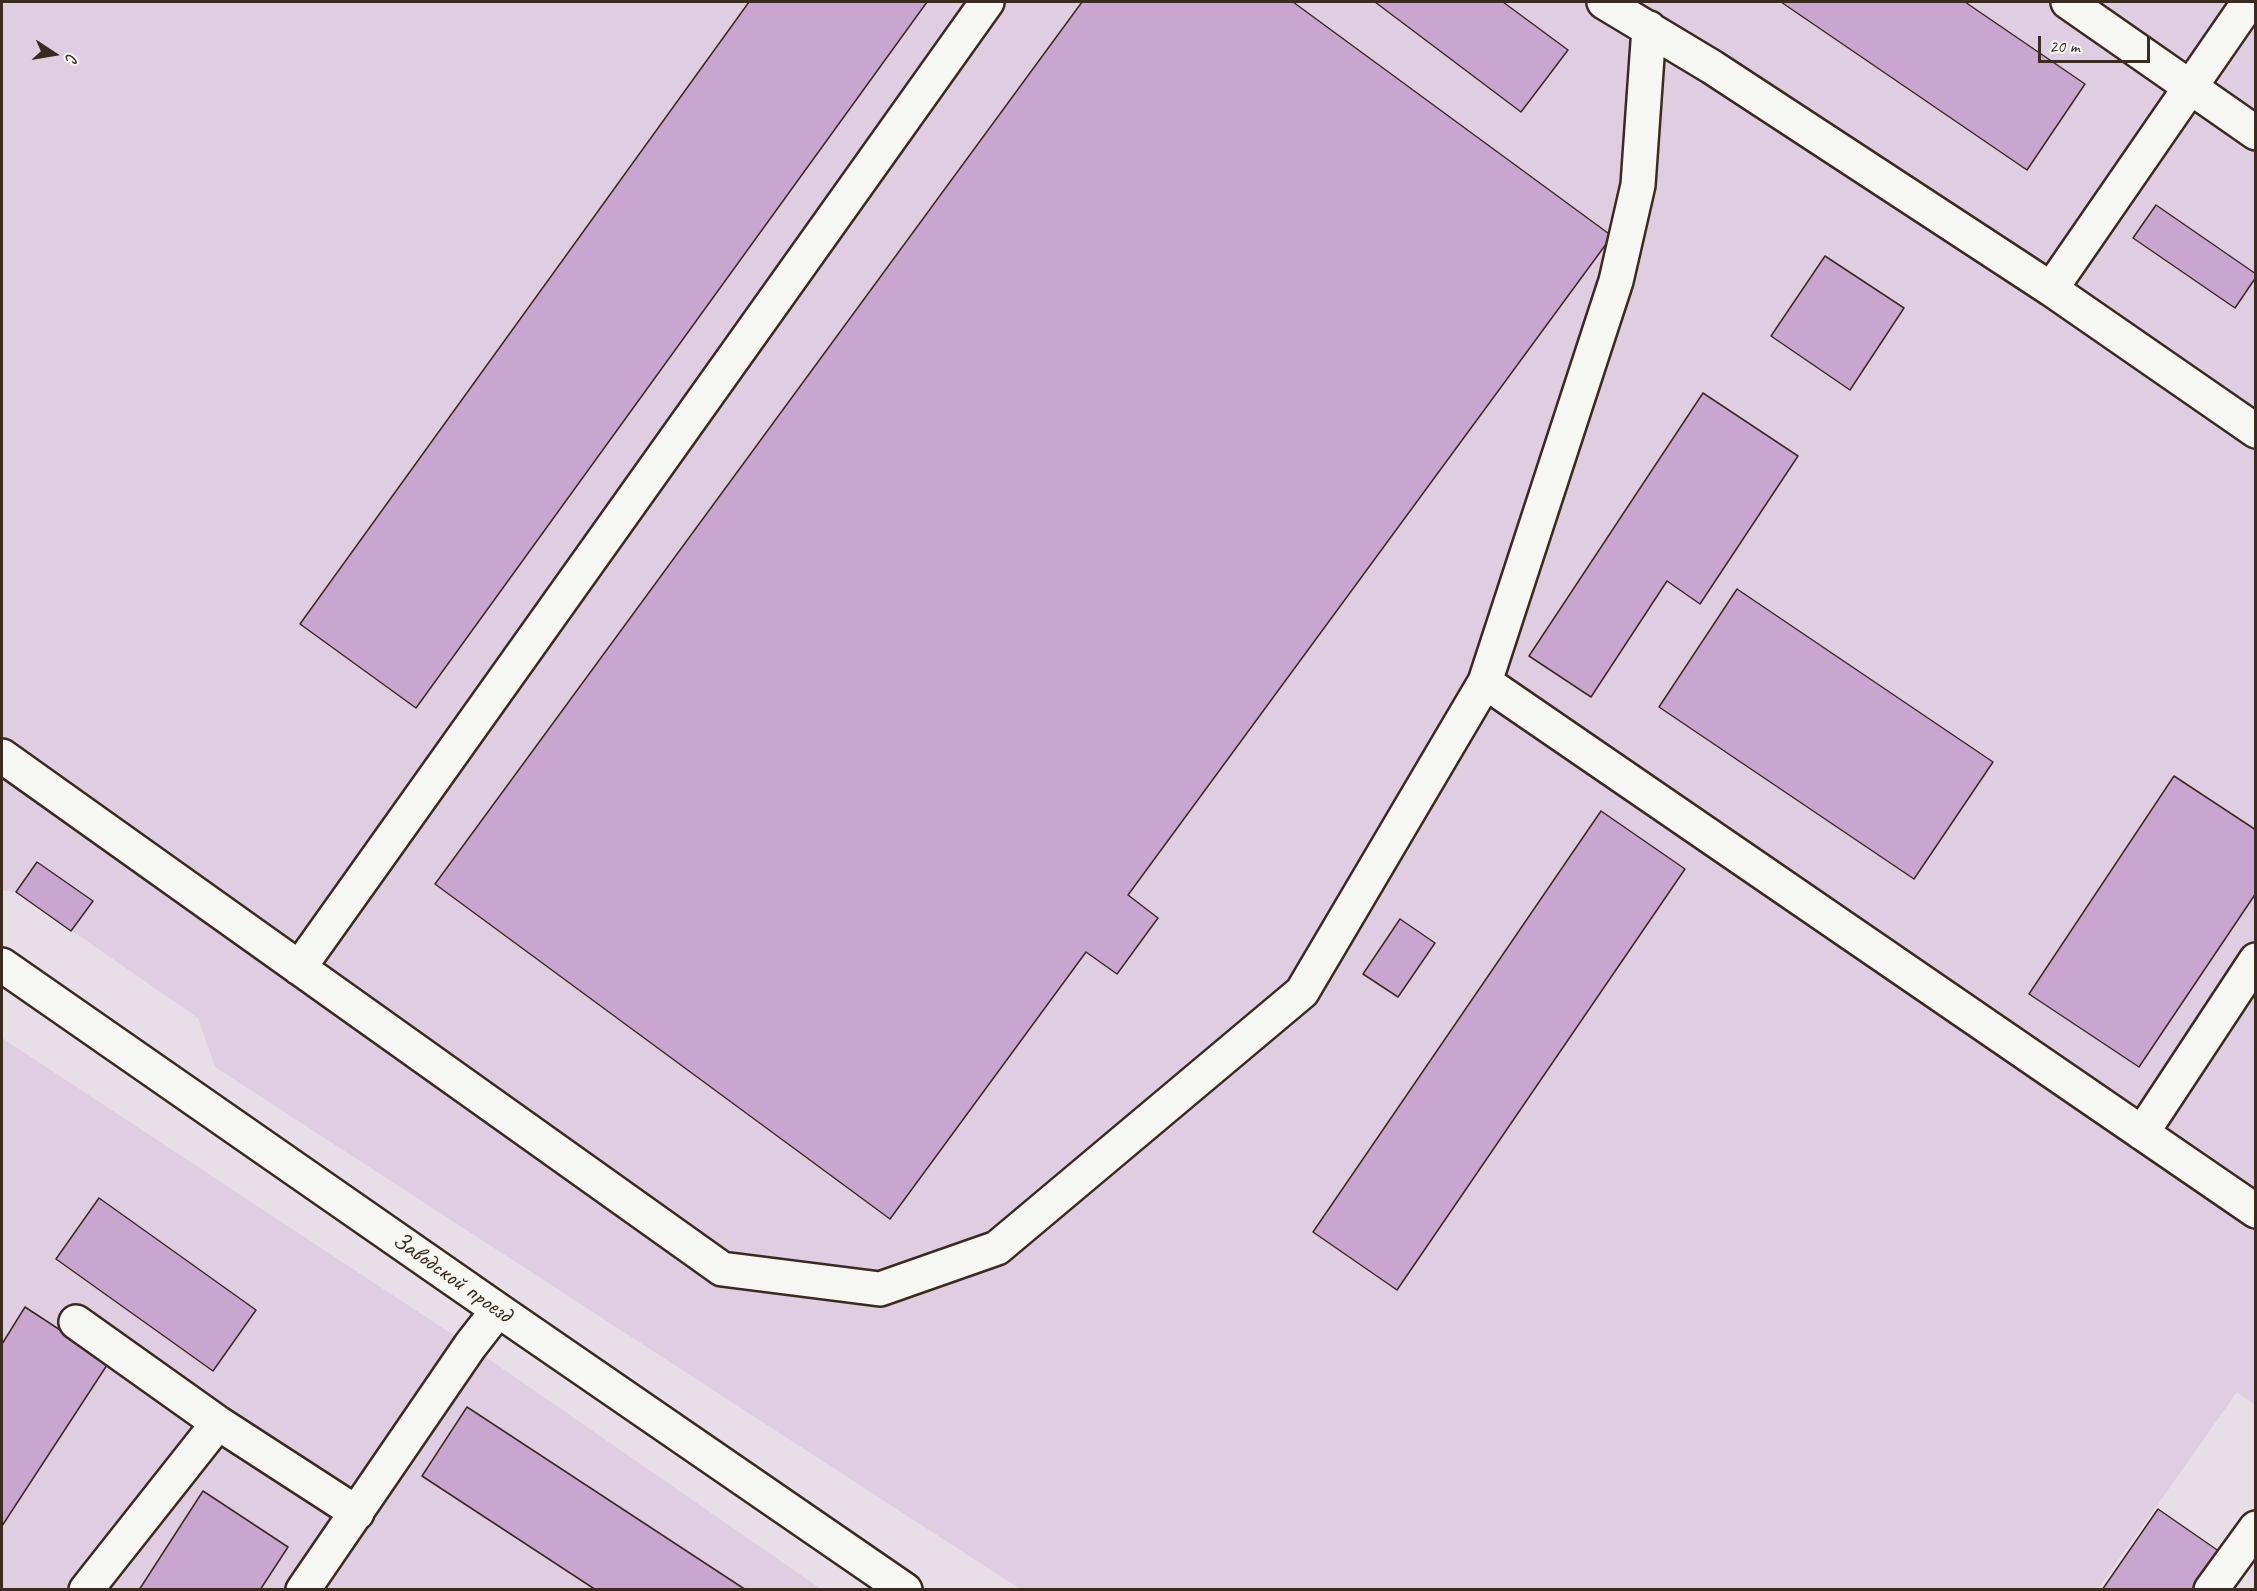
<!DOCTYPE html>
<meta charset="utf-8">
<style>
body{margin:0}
#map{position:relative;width:2257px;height:1591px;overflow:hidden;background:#e8dee8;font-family:Caveat,sans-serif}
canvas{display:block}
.frame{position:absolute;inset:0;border:3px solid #3b2a1e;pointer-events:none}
.north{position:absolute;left:24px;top:24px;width:60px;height:60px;-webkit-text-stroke:4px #f6f6f2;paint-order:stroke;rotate:102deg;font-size:16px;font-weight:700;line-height:24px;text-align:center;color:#3b2a1e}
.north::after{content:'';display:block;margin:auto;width:21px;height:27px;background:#3b2a1e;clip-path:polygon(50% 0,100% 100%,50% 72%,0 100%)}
.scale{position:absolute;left:2038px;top:36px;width:112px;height:27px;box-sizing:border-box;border:3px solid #3b2a1e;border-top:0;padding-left:8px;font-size:18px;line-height:21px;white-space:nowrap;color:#3b2a1e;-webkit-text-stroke:4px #f6f6f2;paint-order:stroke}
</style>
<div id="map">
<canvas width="2257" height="1591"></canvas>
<div class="frame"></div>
<div class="north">С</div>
<div class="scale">20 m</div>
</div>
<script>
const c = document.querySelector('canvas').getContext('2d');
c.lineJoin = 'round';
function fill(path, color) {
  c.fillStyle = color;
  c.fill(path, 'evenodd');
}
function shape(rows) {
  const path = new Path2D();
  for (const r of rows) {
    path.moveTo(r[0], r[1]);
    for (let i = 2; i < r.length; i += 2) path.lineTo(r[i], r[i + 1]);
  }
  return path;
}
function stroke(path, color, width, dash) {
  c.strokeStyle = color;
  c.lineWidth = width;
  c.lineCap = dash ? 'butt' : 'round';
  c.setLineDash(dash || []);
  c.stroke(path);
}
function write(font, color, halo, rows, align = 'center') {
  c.font = font + ' Caveat,sans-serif';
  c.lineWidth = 4.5;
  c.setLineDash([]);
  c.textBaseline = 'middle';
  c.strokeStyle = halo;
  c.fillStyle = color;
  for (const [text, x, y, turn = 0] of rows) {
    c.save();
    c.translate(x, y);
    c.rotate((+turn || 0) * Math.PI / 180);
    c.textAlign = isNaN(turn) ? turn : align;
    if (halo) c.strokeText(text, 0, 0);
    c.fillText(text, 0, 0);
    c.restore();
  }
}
fill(shape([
 [2,2,2255,2,2255,1405,2237,1392,2098,1589,1020,1589,215,1067,198,1018,16,892,2,890],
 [2,1038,470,1346,821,1589,2,1589]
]), '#dfcde1');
const building = shape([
 [749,2,927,2,416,708,300,624,749,2],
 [1082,2,1293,2,1612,236,1128,895,1158,918,1117,974,1086,952,890,1219,435,884,1082,2],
 [1375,2,1503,2,1568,50,1521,112,1375,2],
 [1781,2,1965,2,2085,84,2027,170,1781,2],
 [2156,205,2256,274,2256,277,2235,308,2133,238,2156,205],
 [1825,256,1904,308,1850,390,1771,336,1825,256],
 [1703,393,1798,456,1700,604,1667,581,1591,697,1529,656,1703,393],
 [1737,589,1993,762,1914,879,1659,707,1737,589],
 [2174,776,2256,830,2256,893,2139,1067,2029,994,2174,776],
 [1601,811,1685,869,1397,1290,1313,1232,1601,811],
 [37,862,93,901,71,931,16,892,37,862],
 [1400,919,1435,943,1398,997,1363,974,1400,919],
 [99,1198,256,1310,213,1371,56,1259,99,1198],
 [25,1307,109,1362,2,1526,2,1344,25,1307],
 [467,1407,746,1590,596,1590,422,1476,467,1407],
 [203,1491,288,1547,260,1590,139,1590,203,1491],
 [2158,1509,2223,1554,2198,1590,2102,1590,2158,1509]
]);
fill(building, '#c9a6d0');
stroke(building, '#3b2a1e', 1.5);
const minor = shape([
 [1604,2,1712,67,2051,289,2256,431],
 [2068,2,2256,133],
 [2051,289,2249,2],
 [1485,682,2256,1211],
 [2,756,722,1269,880,1289,997,1248,1302,992,1485,682,1616,281,1638,185,1649,28],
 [2,965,498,1310,905,1590],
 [299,968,987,2],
 [2142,1133,2256,960],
 [76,1322,218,1423,357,1513],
 [86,1590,218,1423],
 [303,1590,470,1346,498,1310],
 [2211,1590,2256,1528]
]);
stroke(minor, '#3b2a1e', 38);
stroke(minor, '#f6f6f2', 33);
write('24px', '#3b2a1e', '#f6f6f2', [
 ["Заводской проезд",452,1278,35]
]);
</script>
